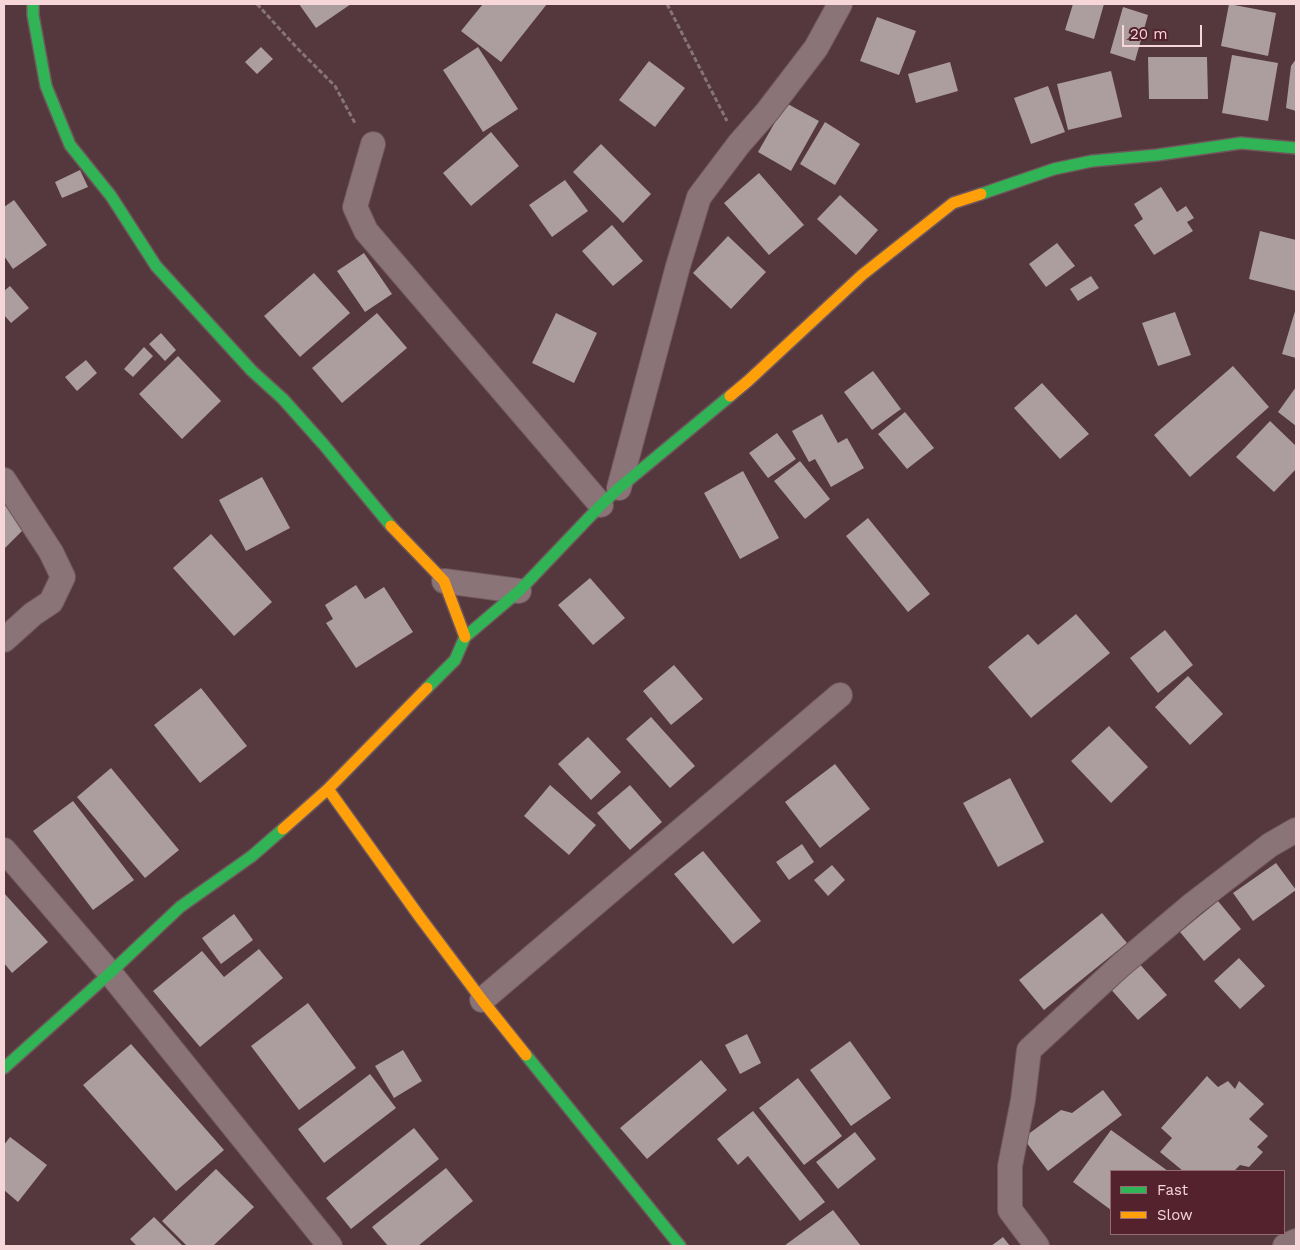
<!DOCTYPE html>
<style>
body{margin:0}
#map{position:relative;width:1300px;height:1250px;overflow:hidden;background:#54383d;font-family:"Work Sans",sans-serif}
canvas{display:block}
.frame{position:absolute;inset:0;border:5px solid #f7d6da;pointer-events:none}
.legend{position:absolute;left:1110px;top:1170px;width:175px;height:65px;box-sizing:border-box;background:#54222c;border:1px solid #956a72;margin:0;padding:6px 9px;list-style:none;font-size:15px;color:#f7d6da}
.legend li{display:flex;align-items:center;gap:10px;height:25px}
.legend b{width:25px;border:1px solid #956a72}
.scale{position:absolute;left:1122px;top:25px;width:80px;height:22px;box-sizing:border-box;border:2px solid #f7d6da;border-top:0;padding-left:6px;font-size:15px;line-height:18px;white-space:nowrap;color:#f7d6da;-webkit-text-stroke:4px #54222c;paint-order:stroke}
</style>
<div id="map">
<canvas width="1300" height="1250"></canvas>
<div class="frame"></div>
<ul class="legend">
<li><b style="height:6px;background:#30b455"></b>Fast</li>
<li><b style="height:6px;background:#ff9f0a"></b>Slow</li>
</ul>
<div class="scale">20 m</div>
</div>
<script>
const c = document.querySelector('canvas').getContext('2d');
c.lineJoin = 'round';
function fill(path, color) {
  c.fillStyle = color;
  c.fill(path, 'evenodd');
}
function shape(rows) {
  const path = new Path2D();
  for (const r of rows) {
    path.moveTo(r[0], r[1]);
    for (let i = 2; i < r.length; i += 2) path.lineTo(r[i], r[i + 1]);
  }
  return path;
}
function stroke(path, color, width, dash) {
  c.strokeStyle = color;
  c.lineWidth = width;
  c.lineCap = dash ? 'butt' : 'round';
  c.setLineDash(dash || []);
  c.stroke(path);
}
fill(shape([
 [299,4,351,4,316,28],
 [483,4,547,4,501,62,461,31],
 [1073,4,1104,4,1094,39,1065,30],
 [1229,4,1276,13,1268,56,1221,46],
 [1123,7,1148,15,1135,61,1110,53],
 [877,17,916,31,899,75,860,61],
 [261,47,273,59,257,74,245,62],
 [478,47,518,109,483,132,443,70],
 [1232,55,1278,63,1268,121,1222,113],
 [1148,57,1207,57,1208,99,1149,99],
 [1296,59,1296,111,1286,108,1291,66],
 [649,61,685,88,655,127,619,100],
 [950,62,958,91,916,103,908,74],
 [1111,71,1122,117,1068,130,1057,84],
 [1048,86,1065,132,1031,144,1014,98],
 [786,103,819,121,791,171,758,152],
 [825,122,860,144,835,185,800,164],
 [491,132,519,166,471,206,443,173],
 [601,144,651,194,623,223,573,172],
 [80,170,88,187,62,198,55,182],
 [759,173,804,225,769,255,724,203],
 [565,180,588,211,552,237,529,205],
 [1161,187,1177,212,1186,206,1194,218,1187,222,1193,231,1154,255,1134,225,1143,219,1134,204],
 [840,195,878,230,856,255,817,219],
 [14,200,47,245,13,269,4,256,4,207],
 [612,225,643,261,613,286,582,251],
 [1260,231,1296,240,1296,291,1249,279],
 [728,236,766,272,731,309,693,273],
 [1057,243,1075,266,1046,287,1029,264],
 [364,253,392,294,365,312,337,271],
 [314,273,350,313,300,357,264,316],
 [1091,276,1099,288,1078,301,1070,289],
 [10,286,29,308,11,323,4,315,4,291],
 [1296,308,1296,358,1282,354],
 [1175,312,1191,355,1158,366,1142,323],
 [377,313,407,348,342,403,312,368],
 [556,313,597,333,574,383,532,363],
 [161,333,176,350,165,361,149,344],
 [144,347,153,356,133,377,124,369],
 [178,356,221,401,182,439,139,394],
 [86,360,97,373,77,391,65,377],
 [1233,366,1269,407,1190,477,1154,435],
 [873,371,901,409,872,430,844,392],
 [1042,383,1089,434,1060,459,1014,408],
 [1296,387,1296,426,1278,412],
 [905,412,934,448,907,469,878,434],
 [822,414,838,443,847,438,864,468,831,487,815,459,809,462,792,431],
 [1270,421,1296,446,1296,469,1274,492,1236,457],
 [777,433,796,459,768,478,749,453],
 [800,461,830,499,805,519,774,481],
 [743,471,779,538,740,559,704,493],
 [262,477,290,528,246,551,219,500],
 [4,501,28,525,4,549],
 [868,518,930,594,908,612,846,536],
 [211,534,272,602,234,636,173,568],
 [590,578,625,618,593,645,558,605],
 [356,585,365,599,384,587,413,632,356,668,326,623,333,619,325,605],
 [1076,614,1110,653,1031,718,988,667,1028,634,1038,645],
 [1165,630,1193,665,1158,693,1130,658],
 [674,665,703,699,671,725,643,691],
 [1188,676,1223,714,1190,745,1155,707],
 [201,688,247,746,200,783,154,725],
 [651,717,695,766,670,788,626,739],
 [1109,726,1148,767,1111,803,1071,761],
 [588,737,621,772,591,800,558,764],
 [835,764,870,809,820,848,785,802],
 [111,768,179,850,145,878,77,797],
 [1010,778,1044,842,998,867,963,803],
 [550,785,596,825,569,855,524,816],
 [630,785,662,822,630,850,597,813],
 [73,801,134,880,93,910,33,831],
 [802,844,814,862,789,880,776,862],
 [703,851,761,921,733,944,674,874],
 [1276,863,1296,890,1253,921,1233,893],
 [832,865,845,880,828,896,814,880],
 [4,893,48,942,12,973,4,963],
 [1218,901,1241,929,1204,961,1180,932],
 [1102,913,1127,943,1044,1010,1019,980],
 [234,914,253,940,221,964,202,938],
 [259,949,283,978,200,1047,153,991,202,951,224,977],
 [1239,958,1265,986,1240,1009,1214,981],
 [1137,961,1167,995,1138,1020,1108,986],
 [308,1003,356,1068,299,1110,251,1046],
 [747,1034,761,1063,740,1074,725,1045],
 [850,1041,891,1098,851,1126,810,1070],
 [131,1044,224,1150,176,1191,83,1085],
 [403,1050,422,1081,394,1098,375,1066],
 [701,1060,727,1090,647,1159,620,1128],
 [370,1074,396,1108,324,1163,298,1129],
 [1207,1076,1218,1087,1228,1081,1235,1089,1239,1081,1264,1104,1249,1119,1268,1136,1257,1147,1263,1152,1249,1167,1240,1165,1234,1171,1183,1171,1160,1152,1172,1138,1161,1128],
 [798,1078,842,1136,804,1165,759,1108],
 [1103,1090,1122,1115,1048,1171,1023,1138,1061,1110,1072,1113],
 [753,1111,825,1202,800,1221,748,1156,738,1165,717,1139],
 [414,1128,439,1159,351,1229,326,1198],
 [1111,1130,1168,1171,1111,1171,1111,1210,1073,1182],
 [855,1132,876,1159,838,1189,816,1162],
 [10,1137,47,1165,18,1202,4,1190,4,1145],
 [446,1168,473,1201,418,1246,388,1246,372,1227],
 [216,1169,254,1207,213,1246,187,1246,162,1221],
 [833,1210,861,1246,784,1246],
 [154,1217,183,1246,137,1246,130,1239],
 [1003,1237,1010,1246,991,1246]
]), '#ac9d9f');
const street = shape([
 [373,144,355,207,366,231,601,505],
 [4,480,51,552,63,577,51,602,33,614,4,640],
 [619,488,678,266,699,197,739,144,767,112,816,48,840,4],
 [444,581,519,591],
 [4,850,110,973,330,1246],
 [482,1000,840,695],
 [1037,1246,1010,1210,1010,1166,1023,1100,1029,1050,1121,965,1193,904,1270,845,1296,830],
 [1285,1246,1296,1241]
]);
const fast = shape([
 [33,4,33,15,46,86,70,145,111,196,156,266,252,371,283,399,324,445,391,526],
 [981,194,1054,169,1092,161,1157,155,1241,143,1296,148],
 [427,688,455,660,465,637,519,591,601,505,619,488,730,396],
 [526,1055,680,1246],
 [4,1068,110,973,180,907,252,856,283,829]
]);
const slow = shape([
 [730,396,748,381,862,275,953,203,981,194],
 [391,526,444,581,465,637],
 [328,789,419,916,482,1000,526,1055],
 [283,829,328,789,427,688]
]);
stroke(street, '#6f575b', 26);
stroke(fast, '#6f575b', 14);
stroke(slow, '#6f575b', 14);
stroke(shape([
 [257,4,297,48,335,86,356,125],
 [667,4,727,121]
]), '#877477', 3, [5, 2.5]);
stroke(street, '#8a7478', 24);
stroke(fast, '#30b455', 11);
stroke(slow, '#ff9f0a', 11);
</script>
